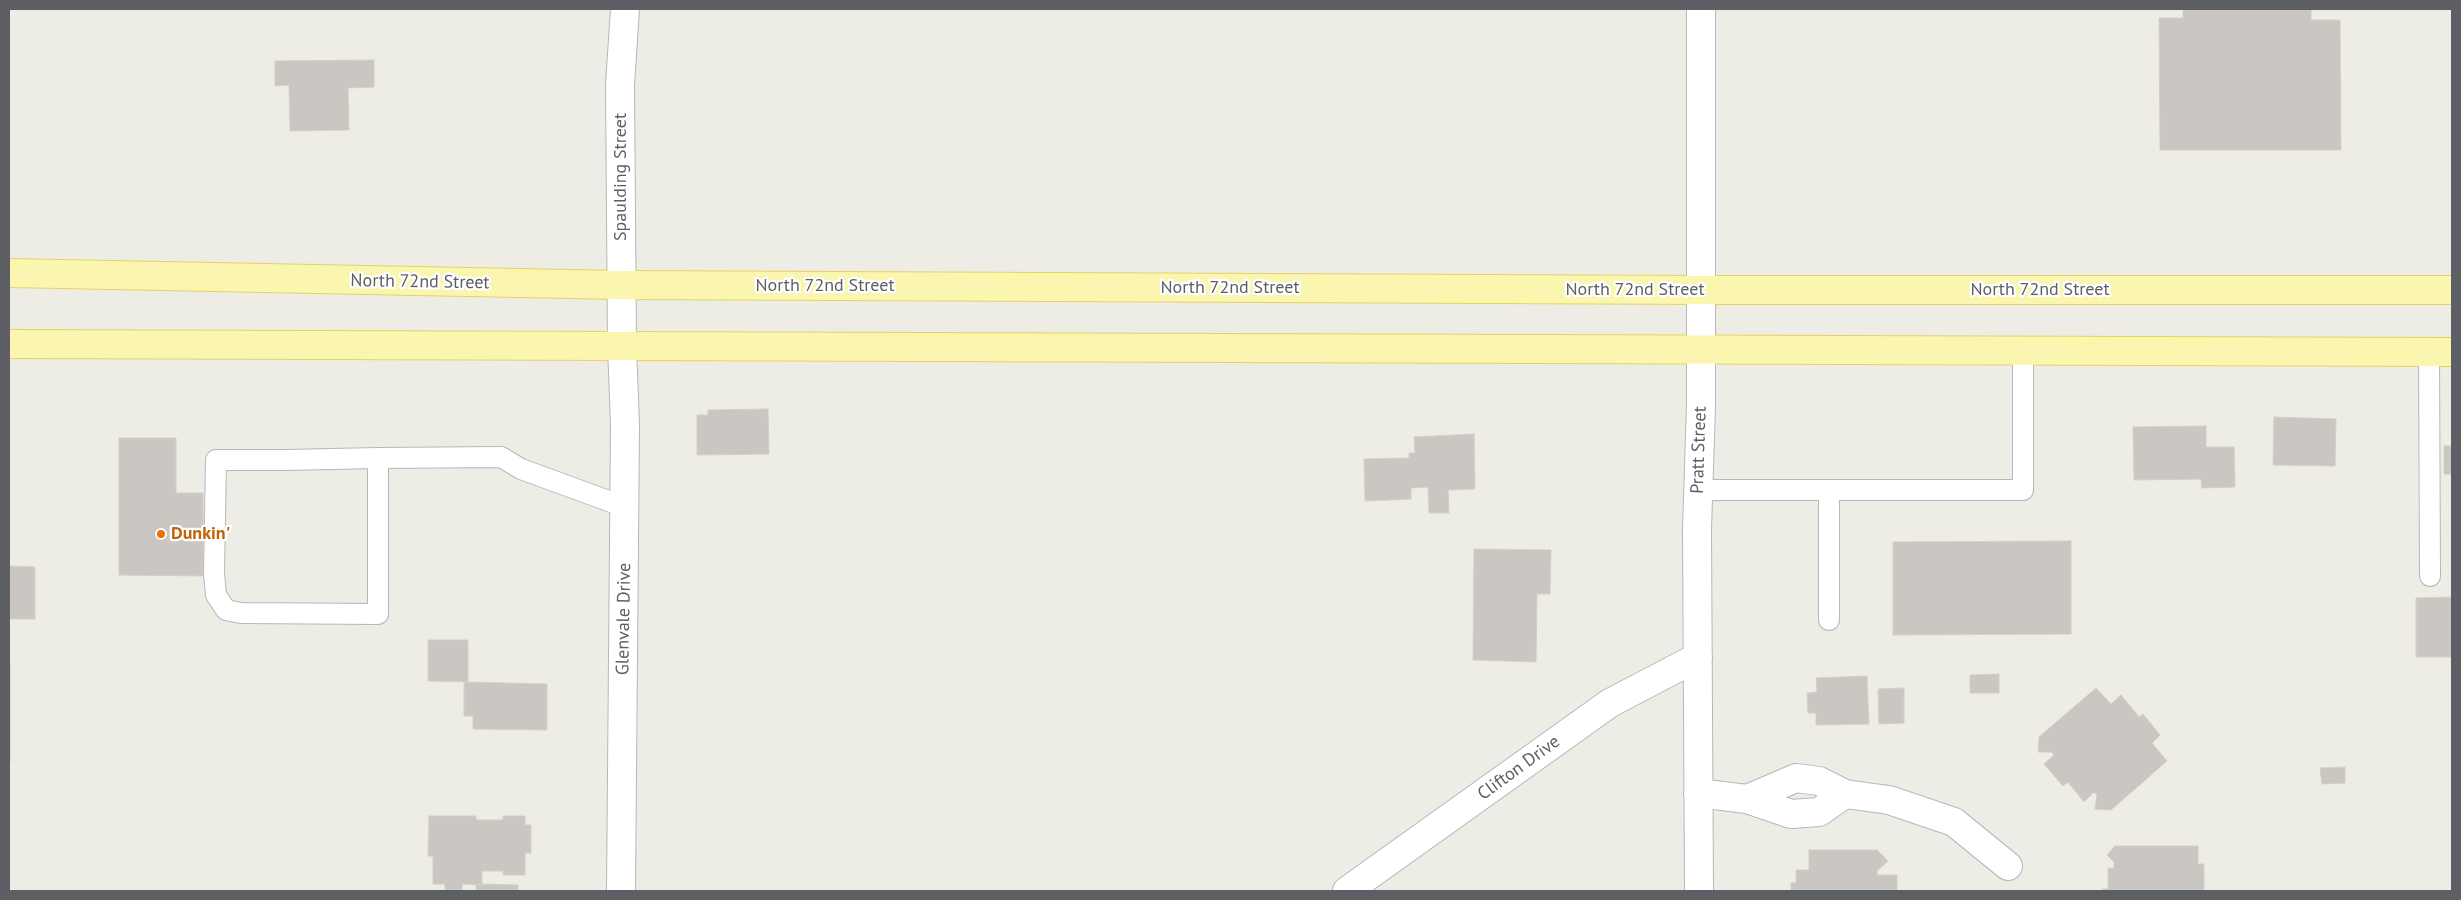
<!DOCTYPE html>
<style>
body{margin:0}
#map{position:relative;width:2461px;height:900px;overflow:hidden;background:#eeede5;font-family:"PT Sans",sans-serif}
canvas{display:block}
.frame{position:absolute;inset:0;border:10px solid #5d5f64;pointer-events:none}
</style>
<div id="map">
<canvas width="2461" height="900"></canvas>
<div class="frame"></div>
</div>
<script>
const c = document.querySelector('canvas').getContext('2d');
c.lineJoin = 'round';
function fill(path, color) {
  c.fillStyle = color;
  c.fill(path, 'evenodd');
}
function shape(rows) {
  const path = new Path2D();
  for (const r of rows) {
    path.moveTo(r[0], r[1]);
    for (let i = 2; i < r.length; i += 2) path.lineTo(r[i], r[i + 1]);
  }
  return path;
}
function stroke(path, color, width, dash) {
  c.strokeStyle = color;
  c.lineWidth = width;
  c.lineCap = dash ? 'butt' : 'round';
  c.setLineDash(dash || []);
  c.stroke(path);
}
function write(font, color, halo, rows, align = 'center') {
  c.font = font + ' "PT Sans",sans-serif';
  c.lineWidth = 4.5;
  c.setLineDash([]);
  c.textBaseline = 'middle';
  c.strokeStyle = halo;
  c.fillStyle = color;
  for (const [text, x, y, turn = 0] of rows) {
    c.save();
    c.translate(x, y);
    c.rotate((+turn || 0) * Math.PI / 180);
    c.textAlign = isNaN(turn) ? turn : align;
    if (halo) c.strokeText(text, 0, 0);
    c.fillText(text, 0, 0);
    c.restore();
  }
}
const building = shape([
 [2183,9,2311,9,2311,20,2340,20,2341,150,2160,150,2159,18,2183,18,2183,9],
 [374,60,374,87,348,88,349,130,290,131,289,85,275,86,275,61,374,60],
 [768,409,769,454,697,455,697,415,708,415,708,410,768,409],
 [2274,417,2336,419,2335,466,2273,465,2274,417],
 [2206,426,2206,447,2234,447,2235,487,2202,488,2201,479,2134,480,2133,427,2206,426],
 [1474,434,1475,489,1448,490,1449,513,1429,513,1428,487,1411,488,1411,499,1365,501,1364,459,1409,458,1409,453,1415,453,1414,437,1474,434],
 [119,438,176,438,176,493,203,493,203,576,119,575,119,438],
 [2444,446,2452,446,2452,474,2444,474,2444,446],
 [2071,541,2071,634,1893,635,1893,542,2071,541],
 [1474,549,1551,550,1550,594,1537,594,1536,662,1473,660,1474,549],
 [9,566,35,567,35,619,9,619,9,566],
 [2452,597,2452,657,2416,657,2416,598,2452,597],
 [428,640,468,640,468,682,428,681,428,640],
 [9,665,10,665,10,764,9,764,9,665],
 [1999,674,1999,693,1970,693,1970,675,1999,674],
 [1867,676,1869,724,1816,725,1816,713,1808,713,1807,693,1817,692,1816,678,1867,676],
 [464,682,547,684,547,730,473,729,473,716,464,716,464,682],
 [1904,688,1904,723,1879,724,1878,689,1904,688],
 [2096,688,2111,704,2121,695,2139,717,2143,714,2160,735,2152,743,2167,761,2111,810,2095,809,2097,795,2094,792,2084,802,2068,782,2063,786,2044,764,2054,755,2051,752,2038,752,2039,737,2096,688],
 [2345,767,2345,783,2322,784,2320,768,2345,767],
 [429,816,476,816,476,820,503,820,503,816,525,816,525,825,531,825,531,853,525,853,525,875,503,875,503,871,482,871,482,885,462,884,462,891,445,891,445,884,433,884,433,856,428,856,429,816],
 [2115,846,2198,846,2198,864,2204,864,2204,891,2102,891,2102,889,2108,889,2108,868,2114,868,2114,862,2107,855,2115,846],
 [1809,850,1877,850,1888,861,1877,871,1877,875,1897,875,1897,891,1791,891,1791,883,1796,883,1796,870,1809,870,1809,850],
 [476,884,518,885,518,891,476,891,476,884]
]);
fill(building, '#cac7c2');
stroke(building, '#d2cfc4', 1);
const lane = shape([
 [2429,352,2430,576],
 [378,458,378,614,241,613,226,610,216,595,214,573,216,460,285,460,378,458,501,457,521,469,625,507],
 [1698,490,2023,490,2023,350],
 [1829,490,1829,620]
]);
const street = shape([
 [1698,793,1747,799,1791,814,1819,812,1845,794],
 [1747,799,1796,778,1819,781,1845,794,1889,800,1954,822,2008,866],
 [621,891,625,425,622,346,620,85,625,9],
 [1347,891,1610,703,1698,657],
 [1699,891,1697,529,1701,405,1701,9]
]);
const primary = shape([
 [9,273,621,285,1701,290,2452,290],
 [9,344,2452,352]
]);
stroke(lane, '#b5b7bb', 22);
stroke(street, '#b5b7bb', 30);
stroke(primary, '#e8d164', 30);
stroke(lane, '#fff', 20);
stroke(street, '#fff', 28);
stroke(primary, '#faf5af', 28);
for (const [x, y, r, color] of [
 [161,534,5,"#e8710a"]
]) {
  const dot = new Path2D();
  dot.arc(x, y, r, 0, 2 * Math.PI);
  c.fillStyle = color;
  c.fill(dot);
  stroke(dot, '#fff', 2);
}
write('18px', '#5d5f64', '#fff', [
 ["Spaulding Street",621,177,-90],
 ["North 72nd Street",420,282,1],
 ["North 72nd Street",825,286],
 ["North 72nd Street",1230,288],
 ["North 72nd Street",1635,290],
 ["North 72nd Street",2040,290],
 ["Pratt Street",1699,450,-88],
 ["Glenvale Drive",624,619,-89],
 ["Clifton Drive",1519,768,-36]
]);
write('bold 18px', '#c56008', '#fff', [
 ["Dunkin'",171,534]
], 'left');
</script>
